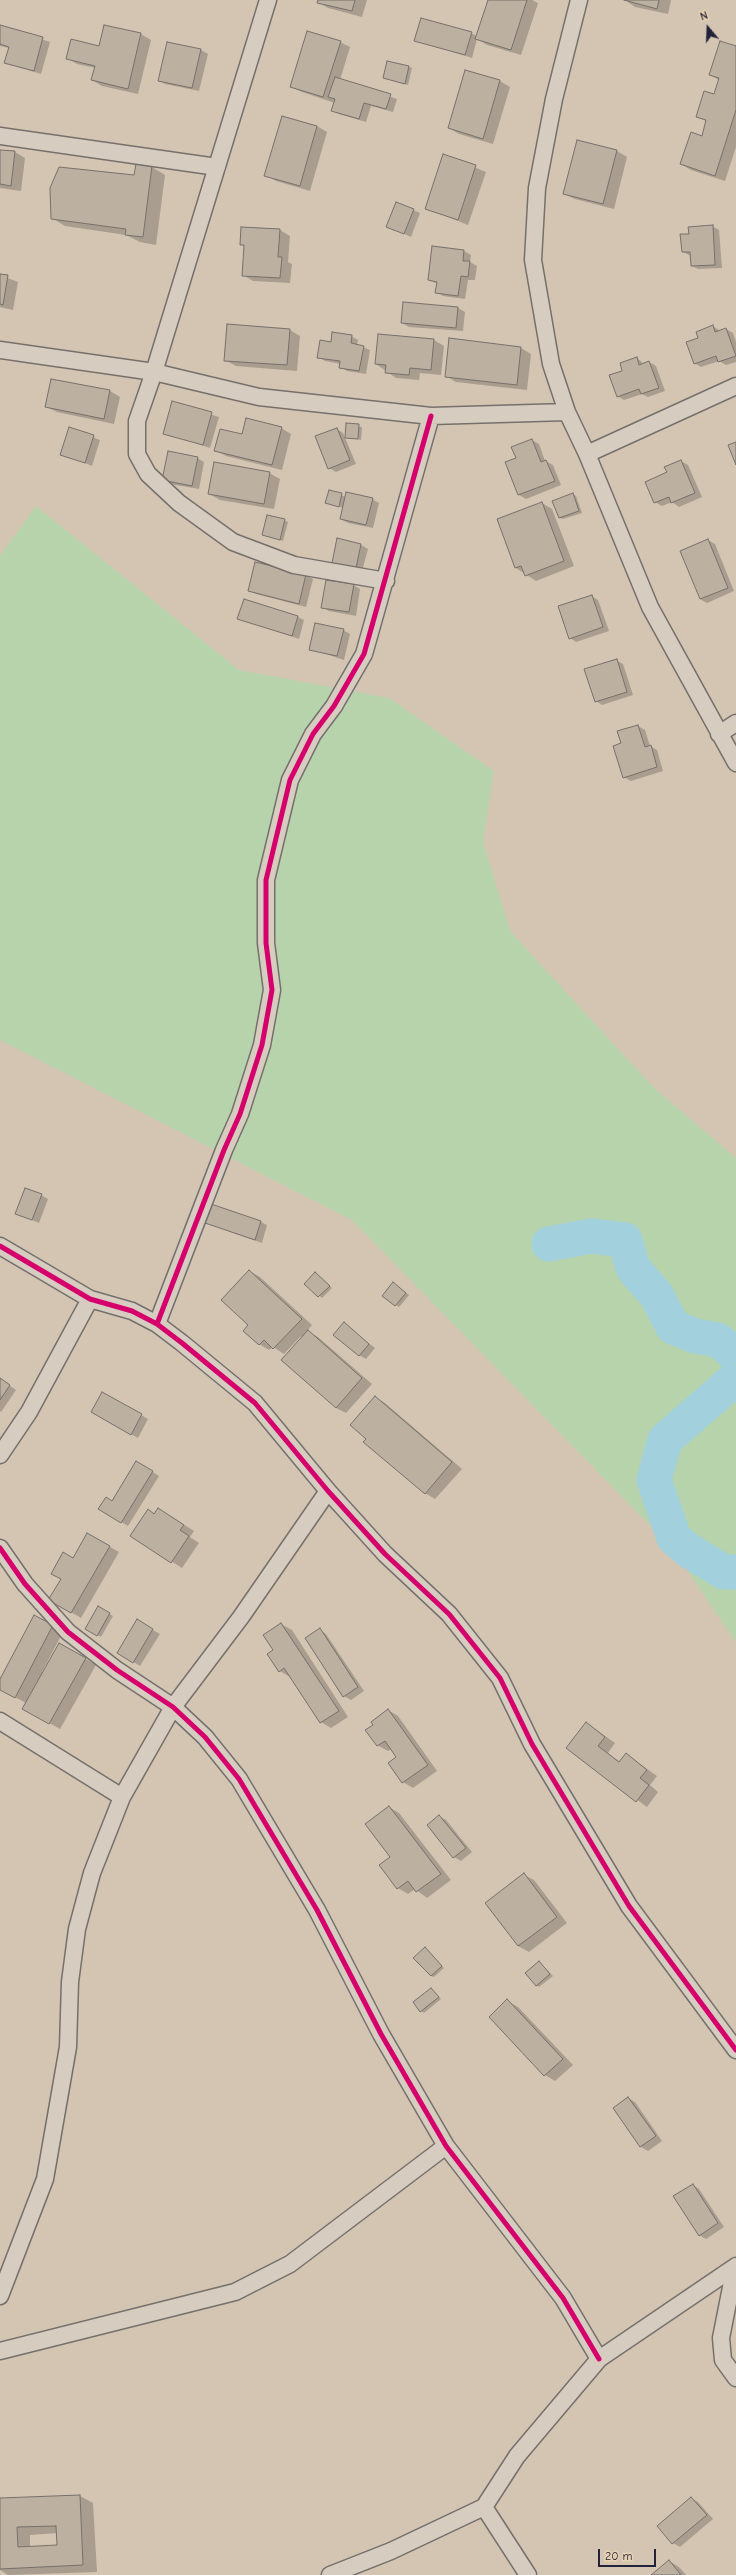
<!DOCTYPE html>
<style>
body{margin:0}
#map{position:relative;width:736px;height:2575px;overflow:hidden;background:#d3c5b2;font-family:"Comic Neue",sans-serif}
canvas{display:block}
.north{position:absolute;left:688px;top:8px;width:40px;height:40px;-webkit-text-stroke:3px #e8d2b1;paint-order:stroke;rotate:341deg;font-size:11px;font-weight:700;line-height:16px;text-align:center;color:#22223b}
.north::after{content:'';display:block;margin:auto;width:14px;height:18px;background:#22223b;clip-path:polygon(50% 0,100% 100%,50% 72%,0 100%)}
.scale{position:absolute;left:598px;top:2549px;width:58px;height:18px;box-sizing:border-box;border:2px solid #22223b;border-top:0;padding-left:5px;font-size:12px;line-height:14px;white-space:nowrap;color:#22223b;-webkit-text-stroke:3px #e8d2b1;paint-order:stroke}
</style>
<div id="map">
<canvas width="736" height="2575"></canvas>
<div class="north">N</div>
<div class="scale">20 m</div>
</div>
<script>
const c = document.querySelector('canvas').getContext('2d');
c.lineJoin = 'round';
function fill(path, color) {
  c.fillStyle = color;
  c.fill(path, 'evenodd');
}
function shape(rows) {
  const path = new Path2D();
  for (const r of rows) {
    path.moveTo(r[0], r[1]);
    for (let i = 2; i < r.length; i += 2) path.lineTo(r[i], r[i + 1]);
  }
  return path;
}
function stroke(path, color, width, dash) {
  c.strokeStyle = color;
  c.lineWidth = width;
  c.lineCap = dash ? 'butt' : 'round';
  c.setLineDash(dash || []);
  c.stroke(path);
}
fill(shape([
 [36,506,239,670,389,698,494,771,483,842,510,931,654,1088,736,1158,736,1642,672,1548,352,1220,0,1040,0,556]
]), '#b7d3ac');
fill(shape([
 [319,0,367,0,362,17,328,8,318,2],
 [489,0,532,0,538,3,521,55,487,45,477,39,472,58,416,40,471,33,477,36],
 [625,0,671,0,668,14,635,7],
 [0,26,50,42,41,74,5,63,9,48,0,46],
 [141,34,151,40,138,94,102,86,92,80,95,68,77,64,67,58],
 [340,42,350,47,340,80,397,99,393,112,371,106,366,122,339,114,332,110,335,103,302,92,291,87],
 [167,43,201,50,208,54,199,91,165,84,159,80],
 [736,47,736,147,725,181,691,170,681,164,702,137,707,122,697,116,714,95,719,80,710,75],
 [409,67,412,68,408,85,384,78],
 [466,71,500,81,510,87,493,144,459,134,449,128],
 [283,117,317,126,327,132,310,191,276,181,266,175],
 [578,142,617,151,627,157,614,209,575,199,564,194],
 [0,151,15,152,25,158,21,191,0,188],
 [444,155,486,172,468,225,426,208],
 [152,167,165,175,156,245,140,242,126,235,65,226,52,218],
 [413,210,420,213,411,237,387,226],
 [712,226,719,230,722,268,698,269,692,266,691,256,683,252,690,235],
 [280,230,290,236,288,262,292,264,290,283,253,281,243,275,245,246,241,244],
 [464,251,471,255,470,262,477,266,475,280,468,280,465,299,443,296,437,292,438,284,429,280],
 [0,275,18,282,13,310,0,307],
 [404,303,458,308,465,312,463,331,409,327,402,323],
 [713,326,720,331,726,329,733,333,736,342,736,362,726,365,719,361,701,367,694,363,700,339],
 [290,330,300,336,297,371,236,366,225,360],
 [351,336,358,340,357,345,370,350,366,374,347,371,340,367,341,364,325,361,318,357,332,343],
 [434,340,444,346,441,375,420,373,419,380,396,378,376,364],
 [521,348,531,354,527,390,456,382,446,376],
 [637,358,644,364,649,362,656,366,665,391,648,397,642,394,624,400,617,396,624,371],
 [110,391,120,397,114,424,57,412,46,407],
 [173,403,219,417,210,448,164,433],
 [347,425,362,427,361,440,346,437],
 [70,428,100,440,92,466,62,454],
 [281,428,291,434,282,470,226,456,215,450,243,435],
 [337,429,343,433,356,464,336,472,329,468],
 [532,440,539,444,545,461,553,465,561,485,526,499,519,495,506,463,517,459],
 [197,458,204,462,199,489,170,484,163,480],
 [681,461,688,465,702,497,679,507,672,502,662,506,655,502,668,473],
 [269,473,280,479,274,509,220,500,209,494],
 [330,491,346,497,372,499,379,503,373,528,348,523,341,519,344,508,327,503],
 [573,494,576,496,582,513,563,519,560,518],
 [542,503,552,509,574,566,536,581,516,568],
 [284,520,288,522,283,541,263,535],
 [708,540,715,544,734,591,707,603,700,599],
 [361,545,368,549,362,571,339,566,333,563],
 [256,563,306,575,313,579,306,607,256,594,249,590],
 [353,585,360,589,356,616,329,611,322,607],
 [591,596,598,600,609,631,576,642,570,638],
 [298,617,304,620,299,639,239,618],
 [343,630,350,634,344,660,310,649],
 [616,660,623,664,633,695,602,705,596,701],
 [638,726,645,730,650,746,657,750,663,771,631,781,624,777,622,744],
 [41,1195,48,1199,39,1223,17,1214],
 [261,1222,267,1225,262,1243,206,1223],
 [249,1271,260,1277,312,1325,307,1331,318,1337,372,1384,346,1413,336,1408,301,1336,284,1354,273,1347,269,1350,259,1344,249,1325],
 [316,1273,332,1288,322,1298,305,1284],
 [396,1285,409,1295,399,1307,383,1296],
 [344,1324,375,1348,366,1359,359,1355],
 [0,1379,16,1390,1,1412,0,1411],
 [103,1393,148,1419,138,1438,92,1412],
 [375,1397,385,1403,462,1469,435,1499,425,1493,367,1438],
 [137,1462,159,1476,128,1526,100,1509,112,1502],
 [148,1511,155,1515,169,1515,194,1531,190,1537,199,1543,182,1568,131,1536],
 [87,1534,119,1552,81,1618,50,1600],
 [99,1608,113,1616,101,1637,86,1628],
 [34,1616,63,1632,42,1672,43,1673,60,1644,96,1665,60,1729,23,1708,26,1703,0,1689,0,1681],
 [137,1621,160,1634,140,1666,118,1653],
 [281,1624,292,1630,348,1717,331,1728,321,1722,290,1677,280,1671,274,1650],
 [320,1630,326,1634,364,1691,351,1700,344,1696],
 [388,1710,398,1716,437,1771,413,1788,403,1782,398,1758,392,1749,388,1751,377,1745,374,1725],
 [587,1723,615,1743,608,1753,620,1762,626,1754,657,1776,650,1785,658,1792,647,1807,567,1748],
 [389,1807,399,1813,451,1880,427,1898,415,1889,408,1894,398,1888,380,1866,391,1857],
 [439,1816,446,1820,472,1852,461,1861,454,1857,428,1825],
 [524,1875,534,1880,567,1923,529,1952,518,1946],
 [425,1949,444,1968,434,1977,431,1976],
 [539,1962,553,1976,539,1987,536,1985],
 [431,1989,441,1999,424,2013,421,2011],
 [507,2001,518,2007,573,2065,555,2081,545,2075,490,2017],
 [628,2098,635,2102,662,2141,648,2151,641,2147,614,2108],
 [693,2185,699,2189,724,2227,706,2239,699,2235],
 [80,2496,93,2503,97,2572,8,2575,0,2570,0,2499],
 [58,2533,58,2546,30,2547,30,2535],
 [691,2498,698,2502,713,2519,680,2547,673,2543,658,2526],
 [669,2561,679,2567,686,2575,653,2575]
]), '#0003');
stroke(shape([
 [549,1244,591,1236,625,1240,633,1268,657,1296,673,1327,695,1336,718,1340,736,1355],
 [736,1378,665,1440,654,1480,674,1538,688,1550,724,1572,736,1572]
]), '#a2d0dd', 35);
const building = shape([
 [318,0,355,0,352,11,317,3,318,0],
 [488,0,527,0,511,50,475,39,488,0],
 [624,0,659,0,657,9,624,0],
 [421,18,472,32,465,55,414,41,421,18],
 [0,25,43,37,34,71,4,63,9,47,0,44,0,25],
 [104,25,141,33,128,89,91,80,95,66,66,59,71,39,99,46,104,25],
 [307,31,341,41,323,97,290,87,307,31],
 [720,41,736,46,736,110,715,176,680,164,691,132,702,136,706,120,696,117,704,91,714,94,719,78,709,75,720,41],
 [167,42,201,49,192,88,158,81,167,42],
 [387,61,409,66,405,84,383,78,387,61],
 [465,70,500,80,483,139,448,128,465,70],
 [335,77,391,94,386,109,364,103,359,119,331,111,335,99,328,97,335,77],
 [282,116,317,126,300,186,264,176,282,116],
 [577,140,617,150,603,204,563,194,577,140],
 [0,150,15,151,11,186,0,184,0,150],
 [443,154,476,165,458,220,425,209,443,154],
 [136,164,152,166,143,237,125,235,126,229,51,219,50,188,59,167,134,175,136,164],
 [396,202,414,209,404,234,386,227,396,202],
 [713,225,715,265,691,266,690,252,682,252,680,234,689,234,688,227,713,225],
 [241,227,280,229,278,257,282,257,280,278,242,276,244,245,240,245,241,227],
 [432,246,464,250,463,261,470,261,468,277,461,276,458,296,435,293,437,282,428,280,432,246],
 [0,274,8,275,3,305,0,304,0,274],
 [403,302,458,307,456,328,401,323,403,302],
 [227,324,290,329,287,365,224,361,227,324],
 [713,325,715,332,726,328,736,356,718,362,716,356,694,364,686,342,698,338,696,332,713,325],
 [332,332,352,335,351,343,364,346,359,371,339,368,340,361,317,358,320,340,331,342,332,332],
 [378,334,434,339,431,370,410,368,409,375,385,373,386,365,375,364,378,334],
 [449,338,521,347,517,385,445,377,449,338],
 [637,357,639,365,649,361,659,388,641,394,639,389,617,397,609,375,622,371,620,363,637,357],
 [51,379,110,390,104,419,45,407,51,379],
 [172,401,212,412,203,445,163,434,172,401],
 [246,418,282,427,272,465,214,451,220,429,242,434,246,418],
 [346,423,359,424,358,439,345,438,346,423],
 [69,427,94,435,85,463,60,455,69,427],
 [337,428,350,460,328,469,315,436,337,428],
 [532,439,541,462,546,460,555,481,518,495,505,462,516,458,511,447,532,439],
 [736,442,736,465,728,445,736,442],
 [168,451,198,457,192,486,162,480,168,451],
 [681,460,695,493,671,503,669,497,654,503,645,482,667,472,664,467,681,460],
 [214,462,270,472,264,504,208,494,214,462],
 [329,490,342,493,339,507,325,503,329,490],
 [346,492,373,498,366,525,340,519,346,492],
 [573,493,579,511,559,518,552,501,573,493],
 [542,502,564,561,525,576,521,566,515,568,497,519,542,502],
 [267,515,285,519,280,540,262,535,267,515],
 [337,538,361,544,356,568,332,563,337,538],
 [708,539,728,588,700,599,680,551,708,539],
 [255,562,306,574,299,604,248,591,255,562],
 [326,580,354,584,349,612,321,608,326,580],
 [592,595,603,627,569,639,558,606,592,595],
 [244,599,298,616,292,636,237,619,244,599],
 [315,623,344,629,337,656,309,650,315,623],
 [617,659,627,692,595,702,584,669,617,659],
 [638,725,645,747,651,745,657,767,623,778,613,746,621,743,617,731,638,725],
 [25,1188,42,1194,32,1220,15,1214,25,1188],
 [211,1204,261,1221,255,1240,205,1223,211,1204],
 [249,1270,302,1319,273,1349,264,1340,259,1345,243,1331,248,1325,221,1300,249,1270],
 [315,1272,330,1286,318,1297,304,1284,315,1272],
 [393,1282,406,1293,395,1306,382,1296,393,1282],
 [344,1322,369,1344,359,1356,333,1335,344,1322],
 [308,1330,362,1378,336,1408,281,1360,308,1330],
 [0,1378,10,1385,0,1400,0,1378],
 [102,1392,142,1414,131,1435,91,1412,102,1392],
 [375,1396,452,1462,425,1494,363,1442,366,1439,350,1425,375,1396],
 [136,1461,153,1471,121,1523,98,1509,106,1497,112,1501,136,1461],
 [158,1508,184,1525,180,1530,189,1536,171,1563,130,1536,148,1509,154,1514,158,1508],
 [87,1533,110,1546,71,1613,48,1600,61,1579,51,1574,63,1552,73,1558,87,1533],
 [98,1606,110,1613,97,1636,85,1629,98,1606],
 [34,1615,53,1625,15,1698,0,1690,0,1679,34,1615],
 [137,1619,153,1629,133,1663,117,1653,137,1619],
 [281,1623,339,1711,320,1723,284,1668,279,1672,267,1654,273,1650,263,1635,281,1623],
 [320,1628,358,1687,343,1697,305,1638,320,1628],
 [59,1643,86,1658,49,1724,22,1709,59,1643],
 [388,1709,428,1765,402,1783,388,1763,396,1757,385,1741,377,1746,365,1730,373,1725,371,1722,388,1709],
 [586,1722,605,1737,598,1746,619,1762,626,1753,647,1770,640,1778,649,1785,636,1802,566,1748,586,1722],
 [389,1806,441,1874,416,1892,408,1881,397,1889,379,1865,390,1857,365,1824,389,1806],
 [439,1815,466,1848,453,1858,427,1825,439,1815],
 [524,1873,557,1917,518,1946,485,1903,524,1873],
 [425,1947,442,1966,431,1976,413,1958,425,1947],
 [539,1961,550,1974,536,1986,525,1973,539,1961],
 [431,1988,439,1997,420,2012,413,2002,431,1988],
 [507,1999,563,2059,544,2076,489,2017,507,1999],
 [628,2097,656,2136,640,2147,613,2108,628,2097],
 [693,2184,718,2223,699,2236,673,2196,693,2184],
 [80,2495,83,2565,0,2569,0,2498,80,2495],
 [56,2526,57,2545,18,2547,17,2527,56,2526],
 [691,2497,707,2515,672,2544,657,2526,691,2497],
 [669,2560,681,2575,651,2575,669,2560]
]);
fill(building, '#bcb0a1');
stroke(building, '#76706c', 1);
const minor = shape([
 [579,0,554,99,537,188,533,260,551,364,567,412,587,454,650,607,736,763],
 [0,136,217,167],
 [0,350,154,372,268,0],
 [587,454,736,386],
 [386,581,294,565,233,542,179,503,148,474,137,454,137,421,154,372,259,397,431,416,567,412],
 [719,734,736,723],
 [0,1246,90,1299,132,1311,157,1324,182,1343,255,1403,328,1491,385,1554,449,1614,500,1678,532,1744,629,1906,736,2050],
 [157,1324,224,1150,240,1114,262,1045,272,990,266,943,266,880,290,780,313,734,334,706,364,654,431,416],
 [0,1455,29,1412,90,1299],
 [0,1548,25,1584,68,1632,117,1670,173,1707,205,1737,239,1779,317,1910,381,2034,446,2146,563,2298,599,2359],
 [0,1721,122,1797],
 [735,2267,721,2338,723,2360,736,2378],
 [0,2296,45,2179,68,2047,70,1982,77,1929,92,1873,122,1797,173,1707,241,1617,328,1491],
 [0,2351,235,2292,290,2264,446,2146],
 [484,2507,528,2575],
 [330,2575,391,2551,484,2507,517,2456,599,2359,736,2266]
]);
stroke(minor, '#76706c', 19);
stroke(minor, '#d6cdc0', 16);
stroke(shape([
 [0,1246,90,1299,132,1311,157,1324,182,1343,255,1403,328,1491,385,1554,449,1614,500,1678,532,1744,629,1906,736,2050],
 [157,1324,224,1150,240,1114,262,1045,272,990,266,943,266,880,290,780,313,734,334,706,364,654,431,416],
 [0,1548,25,1584,68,1632,117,1670,173,1707,205,1737,239,1779,317,1910,381,2034,446,2146,563,2298,599,2359]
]), '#d6006c', 5);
</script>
